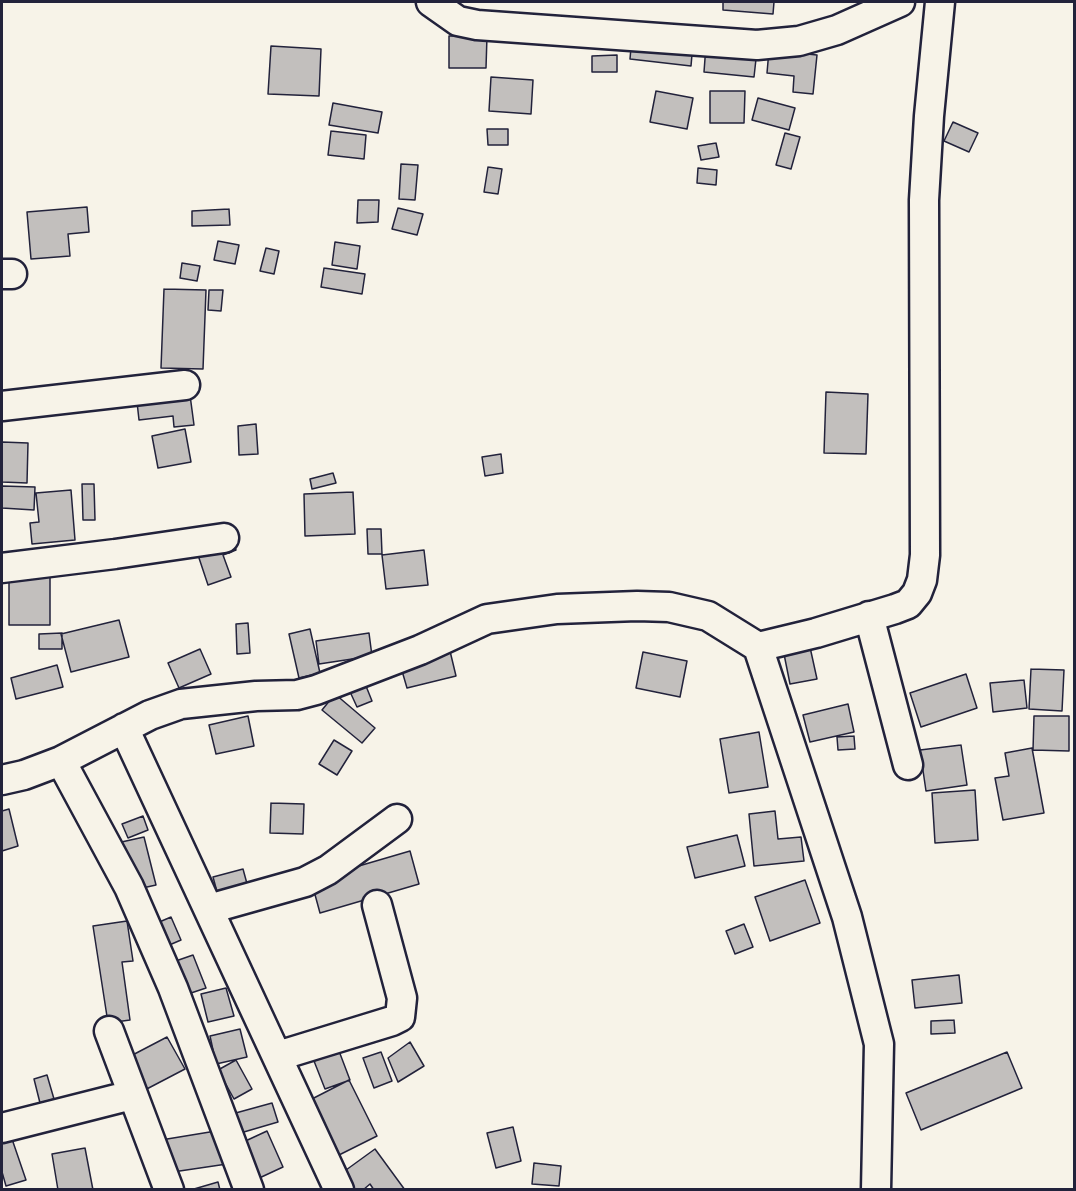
<!DOCTYPE html>
<style>
body{margin:0}
#map{position:relative;width:1076px;height:1191px;overflow:hidden;background:#f7f3e8;font-family:Mali,sans-serif}
canvas{display:block}
.frame{position:absolute;inset:0;border:3px solid #22223b;pointer-events:none}
</style>
<div id="map">
<canvas width="1076" height="1191"></canvas>
<div class="frame"></div>
</div>
<script>
const c = document.querySelector('canvas').getContext('2d');
c.lineJoin = 'round';
function fill(path, color) {
  c.fillStyle = color;
  c.fill(path, 'evenodd');
}
function shape(rows) {
  const path = new Path2D();
  for (const r of rows) {
    path.moveTo(r[0], r[1]);
    for (let i = 2; i < r.length; i += 2) path.lineTo(r[i], r[i + 1]);
  }
  return path;
}
function stroke(path, color, width, dash) {
  c.strokeStyle = color;
  c.lineWidth = width;
  c.lineCap = dash ? 'butt' : 'round';
  c.setLineDash(dash || []);
  c.stroke(path);
}
const building = shape([
 [723,2,774,2,773,14,723,10,723,2],
 [449,36,487,36,486,68,449,68,449,36],
 [632,36,693,43,691,66,630,59,632,36],
 [706,45,757,50,754,77,704,72,706,45],
 [271,46,321,49,319,96,268,94,271,46],
 [769,50,817,55,813,94,793,92,794,76,767,73,769,50],
 [617,55,617,72,592,72,592,56,617,55],
 [491,77,533,80,531,114,489,111,491,77],
 [656,91,693,98,687,129,650,122,656,91],
 [710,91,745,91,744,123,710,123,710,91],
 [758,98,795,108,789,130,752,120,758,98],
 [333,103,382,112,378,133,329,125,333,103],
 [953,122,978,133,969,152,944,141,953,122],
 [487,129,508,129,508,145,488,145,487,129],
 [331,131,366,135,364,159,328,155,331,131],
 [785,133,800,137,791,169,776,165,785,133],
 [716,143,719,157,701,160,698,146,716,143],
 [401,164,418,165,415,200,399,199,401,164],
 [488,167,502,169,498,194,484,192,488,167],
 [698,168,717,170,716,185,697,183,698,168],
 [358,200,379,200,378,222,357,223,358,200],
 [87,207,89,232,68,234,70,256,31,259,27,212,87,207],
 [398,208,423,214,417,235,392,229,398,208],
 [229,209,230,225,192,226,192,211,229,209],
 [218,241,239,245,235,264,214,260,218,241],
 [335,242,360,246,357,269,332,265,335,242],
 [266,248,279,251,274,274,260,271,266,248],
 [182,263,200,266,197,281,180,278,182,263],
 [324,268,365,274,362,294,321,287,324,268],
 [164,289,206,290,203,369,161,368,164,289],
 [209,290,223,290,221,311,208,310,209,290],
 [826,392,868,394,866,454,824,453,826,392],
 [190,395,194,425,174,427,173,416,139,420,137,402,190,395],
 [256,424,258,454,239,455,238,426,256,424],
 [185,429,191,462,158,468,152,436,185,429],
 [2,442,28,443,27,483,2,482,2,442],
 [501,454,503,473,485,476,482,457,501,454],
 [333,473,336,483,312,489,310,479,333,473],
 [82,484,94,484,95,520,83,520,82,484],
 [2,486,35,487,34,510,2,508,2,486],
 [71,490,75,540,32,544,30,523,39,522,36,493,71,490],
 [353,492,355,534,305,536,304,494,353,492],
 [367,529,381,529,382,554,368,554,367,529],
 [230,531,236,550,223,555,231,577,208,585,194,543,230,531],
 [424,550,428,585,386,589,382,555,424,550],
 [9,577,50,577,50,625,9,625,9,577],
 [119,620,129,657,71,672,61,634,119,620],
 [248,623,250,653,237,654,236,624,248,623],
 [310,629,320,673,299,678,289,634,310,629],
 [62,633,62,649,39,649,39,634,62,633],
 [369,633,372,656,319,664,316,641,369,633],
 [808,638,817,679,790,684,782,644,808,638],
 [200,649,211,674,179,688,168,663,200,649],
 [450,651,456,676,407,688,400,664,450,651],
 [643,652,687,661,680,697,636,688,643,652],
 [57,665,63,687,16,699,11,678,57,665],
 [1031,669,1064,670,1062,711,1029,709,1031,669],
 [966,674,977,708,921,727,910,693,966,674],
 [362,676,372,701,357,707,346,683,362,676],
 [1024,680,1027,708,993,712,990,683,1024,680],
 [335,694,375,728,362,743,322,710,335,694],
 [848,704,854,732,810,742,803,715,848,704],
 [248,716,254,746,216,754,209,725,248,716],
 [1034,716,1069,716,1069,751,1033,750,1034,716],
 [759,732,768,787,729,793,720,739,759,732],
 [854,736,855,749,838,750,837,737,854,736],
 [334,740,352,751,337,775,319,764,334,740],
 [961,745,967,785,926,791,920,750,961,745],
 [1032,748,1044,813,1003,820,995,778,1009,776,1005,753,1032,748],
 [975,790,978,840,935,843,932,793,975,790],
 [271,803,304,804,303,834,270,833,271,803],
 [9,809,18,846,2,851,2,811,9,809],
 [775,811,778,839,801,837,804,861,754,866,749,814,775,811],
 [143,816,148,830,128,838,122,824,143,816],
 [737,835,745,866,695,878,687,847,737,835],
 [144,837,156,885,129,891,117,843,144,837],
 [410,851,419,884,320,913,311,880,410,851],
 [243,869,249,891,219,899,213,877,243,869],
 [805,880,820,923,770,941,755,897,805,880],
 [171,917,181,940,160,949,150,926,171,917],
 [127,921,133,961,122,962,130,1020,108,1023,93,926,127,921],
 [744,924,753,947,735,954,726,931,744,924],
 [193,955,206,988,182,996,170,963,193,955],
 [959,975,962,1003,915,1008,912,980,959,975],
 [226,988,234,1016,208,1022,201,994,226,988],
 [954,1020,955,1033,931,1034,931,1021,954,1020],
 [240,1029,247,1057,216,1064,210,1036,240,1029],
 [167,1037,185,1069,141,1092,123,1060,167,1037],
 [410,1042,424,1066,398,1082,388,1058,410,1042],
 [339,1051,350,1080,325,1089,314,1061,339,1051],
 [381,1052,392,1081,374,1088,363,1058,381,1052],
 [1007,1052,1022,1088,921,1130,906,1093,1007,1052],
 [236,1060,252,1089,234,1099,218,1070,236,1060],
 [47,1075,54,1099,40,1103,34,1079,47,1075],
 [349,1080,377,1136,335,1157,308,1101,349,1080],
 [272,1103,278,1122,237,1134,232,1114,272,1103],
 [513,1127,521,1161,496,1168,487,1133,513,1127],
 [222,1130,227,1164,166,1173,161,1140,222,1130],
 [267,1131,283,1167,255,1180,239,1144,267,1131],
 [12,1139,26,1180,6,1186,2,1172,2,1142,12,1139],
 [85,1148,93,1190,58,1190,52,1154,85,1148],
 [375,1149,405,1190,374,1190,370,1184,363,1190,343,1190,335,1178,375,1149],
 [534,1163,561,1166,559,1186,532,1184,534,1163],
 [218,1182,220,1190,194,1190,194,1189,218,1182]
]);
fill(building, '#c2bfbd');
stroke(building, '#22223b', 1.5);
const minor = shape([
 [431,2,458,21,477,25,757,45,799,41,837,30,900,2],
 [2,274,12,274],
 [2,406,185,385],
 [2,568,115,554,224,538],
 [869,616,908,765],
 [758,647,816,633,895,609,908,604,917,593,922,580,925,555,924,200,929,116,940,2],
 [124,728,339,1190],
 [61,761,129,887,173,988,249,1190],
 [2,780,24,775,61,761,150,715,181,704,256,696,297,695,316,690,420,650,487,619,557,609,637,606,669,607,708,616,758,647,847,917,879,1044,876,1190],
 [209,909,305,882,328,870,397,819],
 [109,1031,169,1190],
 [278,1056,392,1021,400,1017,402,998,377,905],
 [2,1128,132,1095]
]);
stroke(minor, '#22223b', 33);
stroke(minor, '#f7f3e8', 28);
</script>
